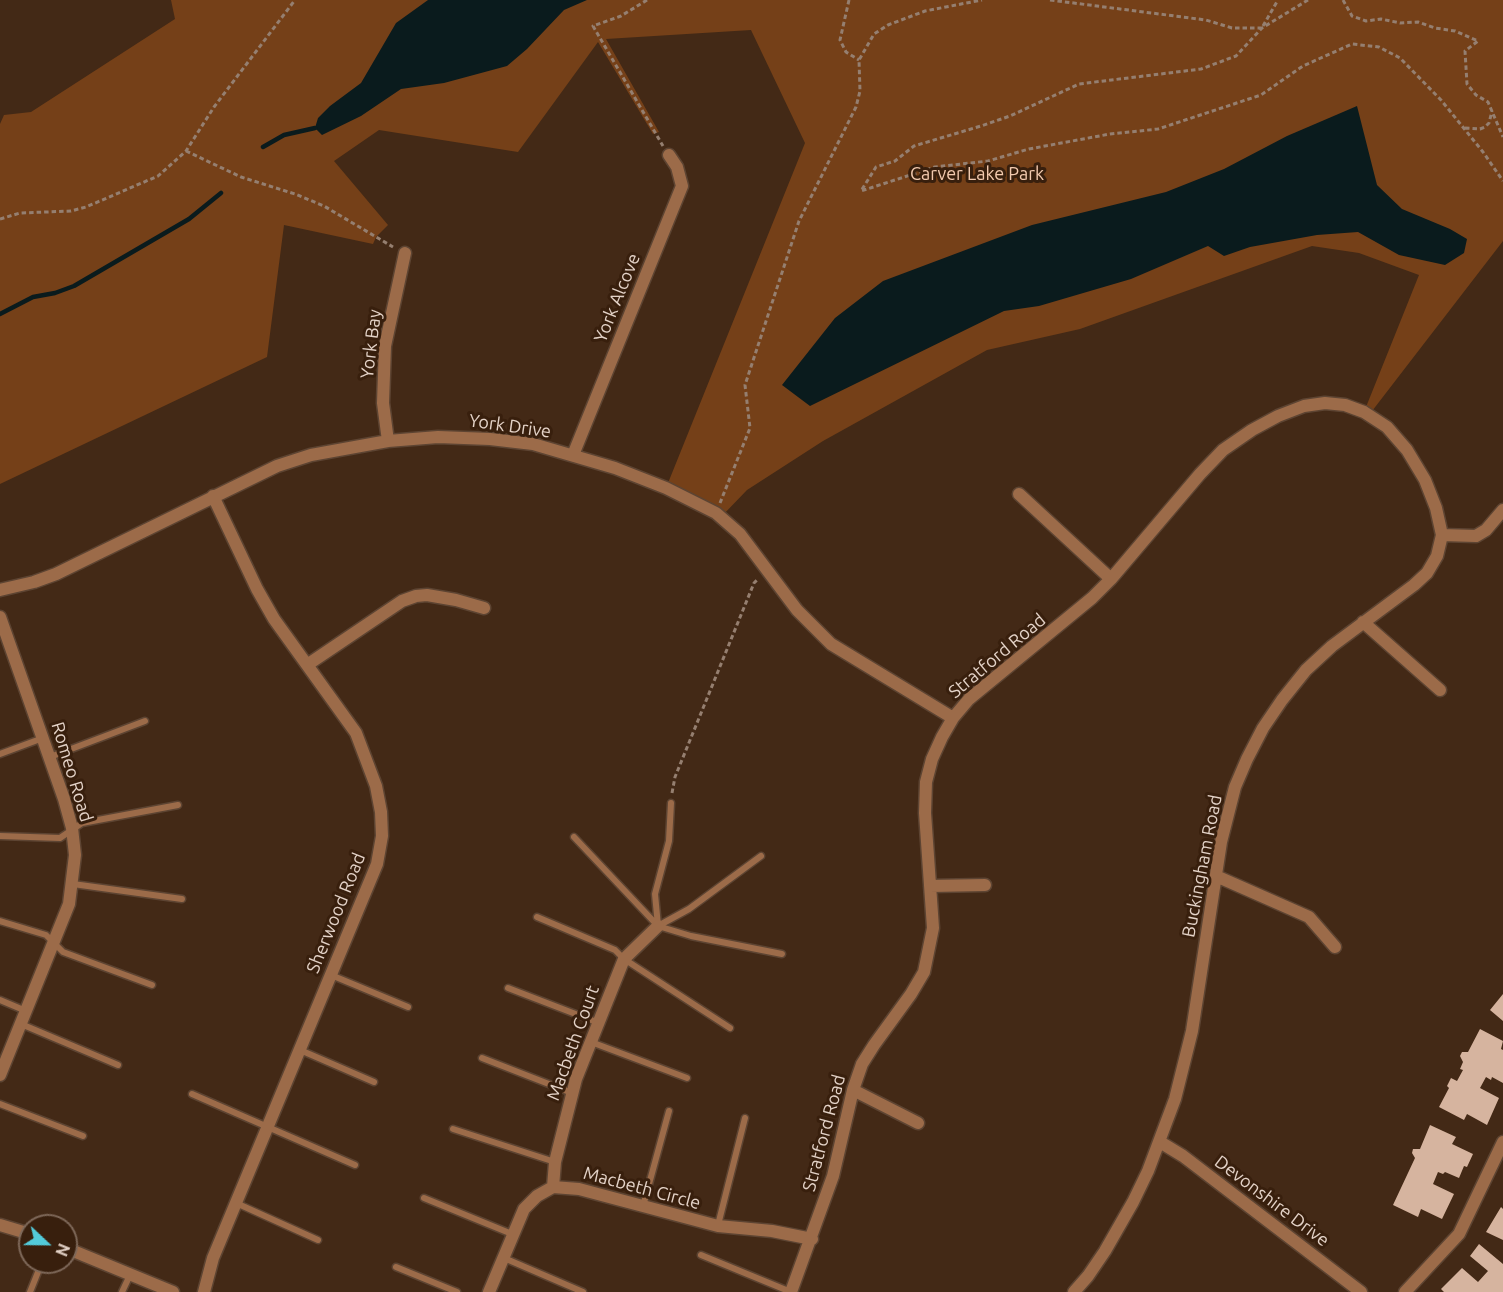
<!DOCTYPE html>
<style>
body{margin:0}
#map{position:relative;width:1503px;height:1292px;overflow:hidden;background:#432916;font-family:Ubuntu,sans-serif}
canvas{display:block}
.north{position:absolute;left:18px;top:1214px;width:60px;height:60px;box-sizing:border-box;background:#381f0d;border:2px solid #7d6758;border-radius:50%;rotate:112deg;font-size:16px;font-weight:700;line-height:24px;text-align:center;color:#e4d3c8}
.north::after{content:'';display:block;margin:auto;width:21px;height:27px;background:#53cbda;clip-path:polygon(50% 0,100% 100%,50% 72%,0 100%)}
</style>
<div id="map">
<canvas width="1503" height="1292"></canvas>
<div class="north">N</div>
</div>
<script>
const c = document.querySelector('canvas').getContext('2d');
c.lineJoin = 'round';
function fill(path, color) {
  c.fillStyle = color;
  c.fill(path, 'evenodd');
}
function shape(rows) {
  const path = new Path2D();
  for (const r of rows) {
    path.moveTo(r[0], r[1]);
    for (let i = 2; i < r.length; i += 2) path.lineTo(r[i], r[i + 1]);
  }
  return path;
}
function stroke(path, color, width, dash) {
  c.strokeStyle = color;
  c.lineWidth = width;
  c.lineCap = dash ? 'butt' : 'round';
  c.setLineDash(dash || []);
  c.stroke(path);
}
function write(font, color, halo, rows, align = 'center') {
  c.font = font + ' Ubuntu,sans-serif';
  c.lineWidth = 6;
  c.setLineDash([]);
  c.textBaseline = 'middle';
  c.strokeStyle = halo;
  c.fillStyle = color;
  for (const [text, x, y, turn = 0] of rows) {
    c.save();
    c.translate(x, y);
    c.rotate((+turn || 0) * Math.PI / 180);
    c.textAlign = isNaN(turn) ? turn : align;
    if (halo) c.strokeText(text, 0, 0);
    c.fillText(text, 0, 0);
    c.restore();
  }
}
fill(shape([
 [171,0,1503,0,1503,241,1369,415,1364,412,1419,275,1359,253,1312,246,1080,329,987,350,823,441,747,490,721,517,666,488,805,143,751,30,606,39,659,132,653,134,598,42,518,152,379,130,334,161,388,225,376,237,373,244,284,225,267,357,0,484,0,124,4,115,31,112,175,19]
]), '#754018');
fill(shape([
 [428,0,587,0,564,10,527,49,507,66,444,83,401,89,361,116,322,135,315,128,318,118,330,106,361,83,396,23],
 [1357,106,1377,185,1402,209,1450,229,1467,239,1464,253,1445,265,1399,255,1358,232,1317,235,1250,247,1224,256,1208,246,1131,279,1039,306,1004,311,810,406,782,385,835,318,883,281,1032,225,1166,192,1224,169,1287,136]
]), '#0a1b1d');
stroke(shape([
 [263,147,284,135,315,128],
 [0,314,33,297,55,293,74,286,189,219,221,193]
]), '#0a1b1d', 4.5);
fill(shape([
 [1503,994,1503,1021,1490,1010],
 [1480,1029,1503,1041,1501,1049,1503,1050,1503,1083,1492,1077,1491,1080,1486,1077,1480,1088,1499,1098,1487,1125,1467,1114,1464,1120,1439,1107,1449,1088,1447,1086,1451,1078,1457,1081,1463,1070,1460,1069,1463,1062,1460,1056,1462,1052,1468,1052],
 [1430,1125,1456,1137,1452,1144,1473,1154,1467,1167,1464,1166,1459,1178,1445,1172,1443,1174,1438,1172,1433,1184,1454,1194,1442,1219,1421,1209,1418,1217,1393,1205,1415,1158,1412,1153,1413,1149,1420,1149],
 [1501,1207,1503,1209,1503,1240,1486,1232],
 [1479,1244,1503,1264,1503,1292,1444,1292,1441,1289,1462,1268,1478,1282,1488,1271,1470,1256]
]), '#d6b49f');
const service = shape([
 [0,754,43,738],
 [50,757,145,721],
 [671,803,669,841,655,894,658,926,689,909,761,856],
 [0,836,60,838,82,823,178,805],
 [574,837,658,926,691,936,782,954],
 [73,884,182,899],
 [537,917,615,950,624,959,730,1028],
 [0,921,46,935,63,952,152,985],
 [331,975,408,1007],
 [508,988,599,1023],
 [0,1000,26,1011],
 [21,1024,118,1065],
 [591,1042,687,1078],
 [300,1050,374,1082],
 [482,1058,572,1093],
 [192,1094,355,1165],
 [0,1104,83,1136],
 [453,1129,555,1162],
 [424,1198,512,1234],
 [236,1203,318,1240],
 [643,1206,669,1111],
 [718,1225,745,1118],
 [701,1255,791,1292],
 [504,1258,583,1292],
 [396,1267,457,1292],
 [30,1292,42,1262],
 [122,1292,130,1275]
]);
const minor = shape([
 [388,441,383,403,385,346,405,253],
 [573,455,682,186,677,167,669,155],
 [1019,494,1111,579],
 [0,590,34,582,56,574,277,466,311,455,388,441,438,437,490,439,533,444,615,468,666,488,716,513,740,534,797,610,831,644,953,718],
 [0,617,64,799,72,828,75,855,69,904,0,1075],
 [1363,622,1440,690],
 [307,665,402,601,416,596,427,595,456,600,484,608],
 [1216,876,1309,917,1335,947],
 [930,886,985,885],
 [853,1090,918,1123],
 [1160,1142,1183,1156,1361,1292],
 [553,1187,555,1162,576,1079,624,959,658,926],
 [0,1225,30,1234],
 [66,1248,173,1292],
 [204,1292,213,1258,377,864,382,836,381,812,376,786,356,733,274,619,257,589,213,496],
 [489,1292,524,1209,537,1196,553,1187,579,1189,718,1226,772,1231,812,1239],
 [791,1292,833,1176,853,1090,862,1064,874,1045,911,994,924,972,933,928,925,813,926,782,932,759,942,737,953,718,969,699,1092,598,1111,579,1200,474,1223,450,1252,430,1278,416,1304,406,1325,403,1345,405,1364,412,1387,427,1407,450,1425,480,1436,508,1442,535],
 [1074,1292,1088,1276,1105,1251,1133,1202,1148,1171,1175,1099,1192,1031,1221,842,1235,787,1247,759,1263,728,1282,700,1306,670,1332,646,1414,585,1427,573,1437,556,1442,535,1476,536,1486,530,1503,510],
 [1405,1292,1459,1234,1503,1142]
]);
stroke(service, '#5d4432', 9);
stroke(minor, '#5d4432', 15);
stroke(shape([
 [647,0,621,16,593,26,663,146],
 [849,0,840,40,846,52,859,60],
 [1050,0,1206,20,1232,28,1261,28],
 [1308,0,1262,28,1236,56,1201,69,1079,84,1010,116,981,126,914,146,895,161,876,167,861,191,935,167,988,161,1029,149,1110,134,1158,129,1261,95,1303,66,1352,44,1379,47,1400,58,1441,100,1483,152,1503,181],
 [1343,0,1352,16,1366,21,1381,19,1400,23,1418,22,1435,28,1455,31,1478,41,1465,51,1467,84,1476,95,1488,102,1503,137],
 [1263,26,1278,0],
 [1465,128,1480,129,1485,127,1489,123,1492,111],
 [186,151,241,177,295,194,324,206,393,247],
 [0,219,20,213,71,211,86,207,158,176,186,151,214,107,295,0],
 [720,503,750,428,745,385,799,221,856,107,860,91,859,60,874,34,888,25,925,11,982,0],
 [672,793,675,777,754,583,757,580]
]), '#957f70', 3, [4.5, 3]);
stroke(service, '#9c6b49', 6);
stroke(minor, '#9c6b49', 12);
write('18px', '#f3caaf', '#381f0d', [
 ["Carver Lake Park",977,174]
]);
write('18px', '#e4d3c8', '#381f0d', [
 ["York Alcove",617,298,-68],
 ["York Bay",371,344,-83],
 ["York Drive",510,426,8],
 ["Stratford Road",997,656,-40],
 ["Romeo Road",72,772,73],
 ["Buckingham Road",1202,866,-79],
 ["Sherwood Road",336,913,-68],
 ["Macbeth Court",573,1043,-70],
 ["Stratford Road",824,1133,-75],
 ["Macbeth Circle",642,1188,15],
 ["Devonshire Drive",1272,1201,37]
]);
</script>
